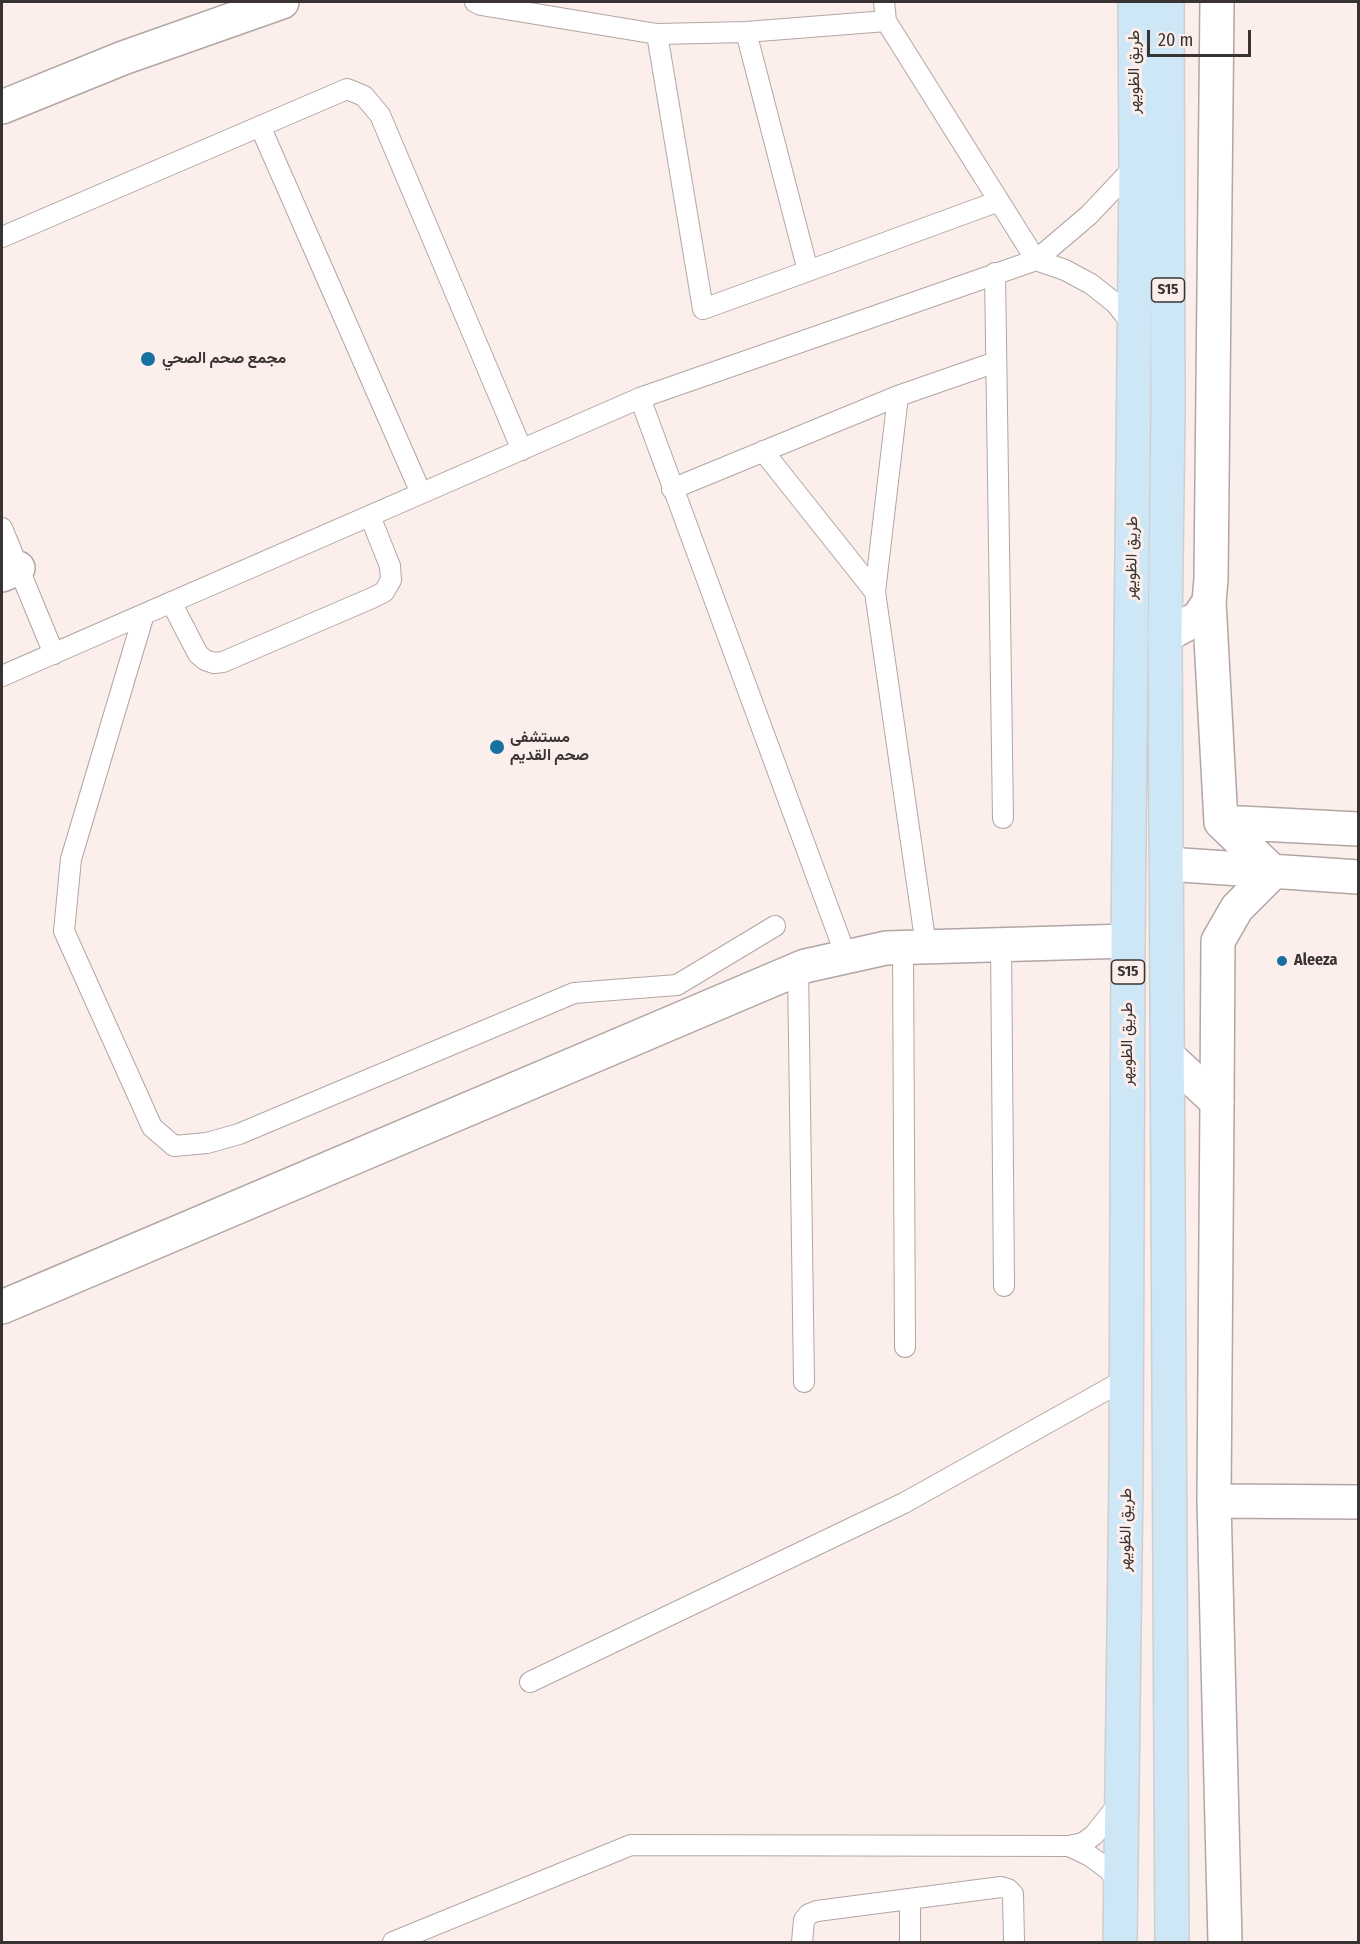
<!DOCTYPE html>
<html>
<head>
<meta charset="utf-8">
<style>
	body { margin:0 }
	#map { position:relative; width:1360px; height:1944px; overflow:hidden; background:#fbeeeb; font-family:"Fira Sans Condensed",sans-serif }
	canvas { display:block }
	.frame { position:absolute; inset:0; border:3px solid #393433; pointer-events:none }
	.scale { position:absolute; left:1147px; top:30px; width:104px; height:27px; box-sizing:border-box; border:3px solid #393433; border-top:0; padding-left:8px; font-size:18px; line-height:21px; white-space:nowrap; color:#393433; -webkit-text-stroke:4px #fbeeeb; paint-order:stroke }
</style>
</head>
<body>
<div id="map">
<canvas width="1360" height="1944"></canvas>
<div class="frame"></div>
<div class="scale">20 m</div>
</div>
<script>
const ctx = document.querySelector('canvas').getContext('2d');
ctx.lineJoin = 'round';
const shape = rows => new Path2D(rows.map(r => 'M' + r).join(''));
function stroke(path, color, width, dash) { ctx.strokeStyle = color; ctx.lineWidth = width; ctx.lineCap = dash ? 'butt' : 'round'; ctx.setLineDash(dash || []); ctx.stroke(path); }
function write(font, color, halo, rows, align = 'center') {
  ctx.font = font + ' "Fira Sans Condensed",Vazirmatn,sans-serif'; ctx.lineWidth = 6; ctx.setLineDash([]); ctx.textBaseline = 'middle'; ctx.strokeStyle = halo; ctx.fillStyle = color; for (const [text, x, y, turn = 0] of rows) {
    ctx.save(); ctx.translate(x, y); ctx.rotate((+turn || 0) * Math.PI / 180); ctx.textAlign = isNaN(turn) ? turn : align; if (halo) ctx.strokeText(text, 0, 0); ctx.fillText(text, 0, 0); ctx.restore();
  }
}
const service = shape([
	[475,2,481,5,657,34,746,32,886,21,1036,260,1065,270,1091,284,1115,303,1134,326],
	[884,2,886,21],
	[657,34,703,309,808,271,746,32],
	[260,126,421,493],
	[2,237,347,89,364,96,380,115,522,450],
	[808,271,999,201],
	[995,273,1003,818],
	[898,396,875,592,926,946],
	[640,398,846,956],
	[763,451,875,592],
	[672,489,898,396,996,362],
	[2,528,54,654],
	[171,602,198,654,205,660,214,663,223,662,372,598,384,592,391,580,390,566,370,516],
	[144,614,71,859,64,931,152,1127,174,1146,207,1143,239,1134,574,993,677,985,775,926],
	[2,676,640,398,1036,260,1089,215,1136,165],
	[1001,944,1004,1286],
	[903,947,905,1347],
	[798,969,804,1382],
	[530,1682,904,1503,1126,1379],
	[1069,1846,1090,1856,1109,1870,1120,1884],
	[910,1899,910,1942],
	[393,1942,631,1845,1069,1846,1083,1843,1094,1835,1120,1802],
	[802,1942,804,1920,809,1914,817,1911,1001,1887,1008,1889,1013,1894,1014,1942]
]);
const minor = shape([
	[2,107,123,58,282,2],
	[2,575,18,568],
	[1209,602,1221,822,1273,872,1237,908,1218,941,1217,1102],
	[1221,822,1358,829],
	[1167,864,1358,877],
	[2,1307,805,966,886,948,1128,941]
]);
const tertiary = shape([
	[1165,636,1198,618,1209,602,1211,579,1217,2],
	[1168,1056,1217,1102,1214,1501,1225,1942],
	[1214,1501,1358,1502]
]);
const primary = shape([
	[1167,2,1168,413,1165,636,1172,1942],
	[1120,1942,1126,1475,1128,941,1136,165,1135,2]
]);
stroke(service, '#b2a6a4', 22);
stroke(minor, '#b2a6a4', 36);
stroke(tertiary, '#b2a6a4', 36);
stroke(primary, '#cfcece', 36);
stroke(service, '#fff', 20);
stroke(minor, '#fff', 33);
stroke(tertiary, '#fff', 33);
stroke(primary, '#cee7f7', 33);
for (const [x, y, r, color] of [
	[148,359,8,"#1671a0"],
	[497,747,8,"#1671a0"],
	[1282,961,6,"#1671a0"]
]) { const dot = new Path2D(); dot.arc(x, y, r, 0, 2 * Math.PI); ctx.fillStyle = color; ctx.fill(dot); stroke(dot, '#fbeeeb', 2); }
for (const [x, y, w] of [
	[1168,290,33],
	[1128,972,33]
]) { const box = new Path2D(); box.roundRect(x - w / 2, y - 12, w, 24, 4.5); ctx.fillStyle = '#fbeeeb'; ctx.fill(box); stroke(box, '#393433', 1.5); }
write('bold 15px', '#393433', null, [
	["S15",1168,290],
	["S15",1128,972]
]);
write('16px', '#393433', '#fbeeeb', [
	["طريق الظويهر",1135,72,-90],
	["طريق الظويهر",1132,558,-89],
	["طريق الظويهر",1128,1044,-90],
	["طريق الظويهر",1126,1530,-89]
]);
write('bold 16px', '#393433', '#fbeeeb', [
	["مجمع صحم الصحي",162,359],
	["مستشفى",510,738],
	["صحم القديم",510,756],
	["Aleeza",1294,961]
], 'left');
</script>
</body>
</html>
